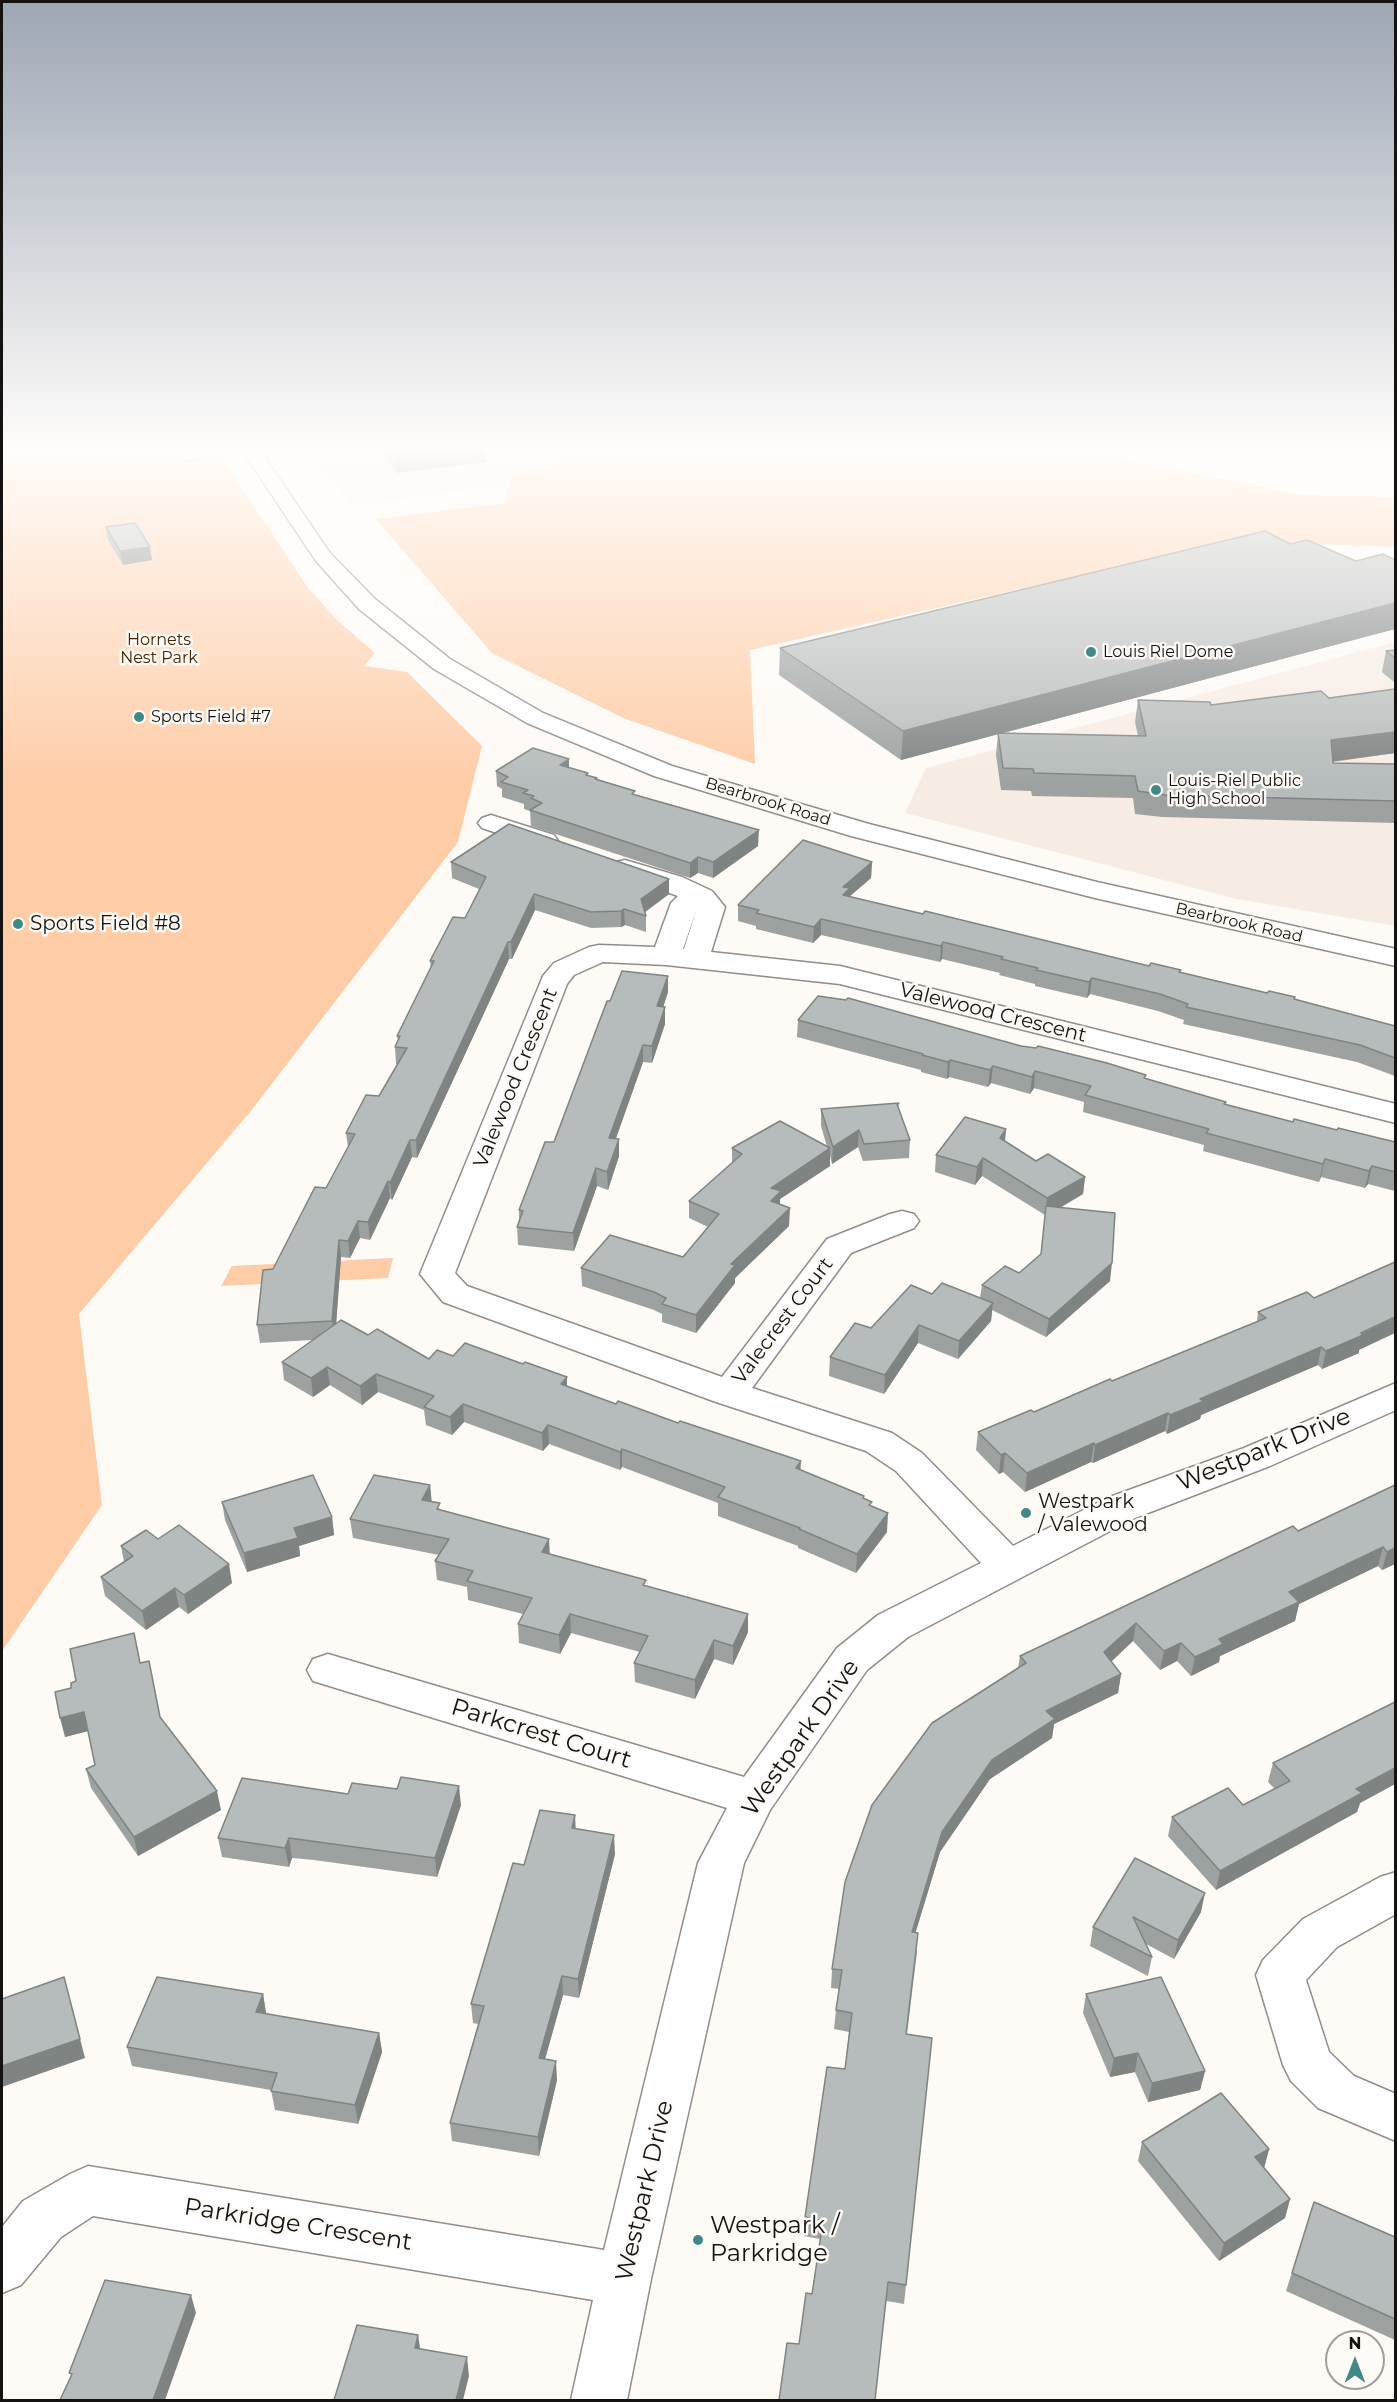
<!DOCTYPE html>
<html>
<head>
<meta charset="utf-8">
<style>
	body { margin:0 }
	#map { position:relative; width:1397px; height:2402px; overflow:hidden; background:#fefaf6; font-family:Montserrat,sans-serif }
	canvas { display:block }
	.frame { position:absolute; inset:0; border:3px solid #141312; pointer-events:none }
	.north { position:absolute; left:1325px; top:2330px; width:60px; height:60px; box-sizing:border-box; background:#fefaf6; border:2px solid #a09e9b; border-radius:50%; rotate:0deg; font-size:16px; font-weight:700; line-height:24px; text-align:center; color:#141312 }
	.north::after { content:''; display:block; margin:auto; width:21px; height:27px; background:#418986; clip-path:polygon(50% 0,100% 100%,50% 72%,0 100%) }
</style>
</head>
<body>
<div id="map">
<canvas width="1397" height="2402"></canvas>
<div class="frame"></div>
<div class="north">N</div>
</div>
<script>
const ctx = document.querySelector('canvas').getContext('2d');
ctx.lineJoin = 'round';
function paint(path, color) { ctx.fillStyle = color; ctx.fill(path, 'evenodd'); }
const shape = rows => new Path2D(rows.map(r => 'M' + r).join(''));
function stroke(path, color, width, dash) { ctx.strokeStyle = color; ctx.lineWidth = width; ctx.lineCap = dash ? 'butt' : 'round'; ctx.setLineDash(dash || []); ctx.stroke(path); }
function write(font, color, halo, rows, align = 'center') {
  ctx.font = font + ' Montserrat,sans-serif'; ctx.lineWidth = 5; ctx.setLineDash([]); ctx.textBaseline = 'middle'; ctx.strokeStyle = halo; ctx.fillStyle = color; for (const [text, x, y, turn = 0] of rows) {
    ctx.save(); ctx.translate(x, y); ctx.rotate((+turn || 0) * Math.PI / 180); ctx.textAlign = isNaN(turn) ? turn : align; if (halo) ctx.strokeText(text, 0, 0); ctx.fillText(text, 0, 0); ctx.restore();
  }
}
paint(shape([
	[306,449,552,449,558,458,531,481,352,506],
	[1395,642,1395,926,1237,899,905,813,926,768]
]), '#f7ece4');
paint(shape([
	[2,449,216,449,308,588,337,620,375,653,364,666,407,672,482,746,458,842,250,1112,79,1314,102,1505,2,1651],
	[564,449,1075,449,1301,495,1395,497,1396,547,1233,541,750,650,755,764,623,718,492,653,376,519,505,503,511,475,563,462],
	[393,1258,388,1278,221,1286,232,1266]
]), '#fecca7');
const minor = shape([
	[179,449,197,449,199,456,197,460,183,460,179,449],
	[241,449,259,449,330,553,375,599,450,659,543,713,672,766,869,824,1097,882,1396,949,1396,966,1095,898,851,836,654,776,527,723,434,669,359,609,316,561,241,449],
	[491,815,554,835,558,841,554,847,545,849,482,828,478,823,482,818,491,815],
	[625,860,682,877,712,891,725,907,711,952,840,966,1396,1104,1396,1123,840,984,666,965,603,962,574,975,567,984,455,1273,467,1286,722,1377,827,1239,890,1214,902,1211,914,1214,919,1221,914,1228,851,1253,752,1388,892,1433,922,1453,1013,1546,1107,1498,1244,1448,1396,1383,1396,1410,1270,1466,1135,1518,908,1637,867,1670,770,1810,744,1863,651,2279,627,2400,571,2400,593,2300,93,2216,61,2237,21,2285,2,2293,2,2227,23,2201,70,2174,88,2166,604,2250,698,1863,727,1808,313,1681,307,1670,313,1659,328,1654,744,1777,837,1648,878,1615,981,1563,896,1471,866,1451,716,1402,443,1302,420,1274,543,976,554,963,589,947,599,945,655,947,671,903,678,896,616,874,612,868,616,862,625,860],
	[697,908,684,949,683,949,697,908],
	[1396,1872,1396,1914,1337,1947,1306,1980,1329,2052,1354,2076,1396,2094,1396,2141,1318,2108,1291,2081,1283,2065,1256,1975,1263,1960,1303,1919,1380,1877,1396,1872]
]);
stroke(minor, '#918d8a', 3);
paint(minor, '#fff');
paint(shape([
	[380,449,486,449,487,462,397,473],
	[106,527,152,560,123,565,108,540],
	[1290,544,1356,561,1395,560,1395,629,1003,733,1138,736,1135,722,1138,700,1211,705,1329,698,1395,689,1395,753,1333,762,1333,763,1395,764,1395,823,1162,817,1135,814,1133,798,1032,796,1031,791,1001,790,996,755,998,734,901,760,779,675,780,648],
	[1395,650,1395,683,1382,672,1386,651],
	[569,759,569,768,588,773,588,775,597,780,758,846,713,878,698,873,690,878,531,826,530,811,524,809,524,804,502,797,502,789,497,786,496,771],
	[451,862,669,879,669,894,645,912,646,916,646,932,625,925,621,927,591,928,535,910,512,959,509,959,417,1158,412,1157,392,1200,390,1198,370,1240,360,1238,350,1258,341,1257,336,1324,429,1359,453,1356,523,1364,567,1377,567,1387,801,1470,864,1499,871,1506,887,1532,856,1573,798,1548,798,1546,718,1516,718,1503,622,1467,620,1470,549,1444,543,1451,464,1422,452,1435,426,1425,424,1410,378,1392,362,1405,330,1385,313,1397,284,1380,282,1362,312,1340,260,1343,257,1325,273,1269,326,1188,348,1147,346,1133,379,1096,398,1064,396,1064,395,1047,398,1041,397,1036,431,968,430,961,465,918,479,889,452,878],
	[872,862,871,878,849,897,1149,966,1180,972,1267,993,1295,997,1295,1000,1395,1026,1395,1076,1357,1062,1183,1024,1184,1020,1158,1011,1090,994,1087,998,1035,986,1035,984,999,975,1000,973,942,959,940,962,821,935,813,943,756,929,756,926,738,921,738,905],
	[668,976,668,992,663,1007,665,1007,665,1024,652,1063,643,1062,616,1138,619,1156,608,1190,597,1186,574,1251,518,1245,517,1227,519,1221,519,1210,554,1142,610,1001],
	[798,1020,1021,1046,1145,1078,1226,1105,1293,1122,1395,1142,1395,1191,1368,1184,1365,1188,1321,1177,1319,1182,1203,1151,1204,1145,1083,1112,1084,1102,1034,1088,1030,1094,991,1083,988,1087,949,1077,947,1079,921,1072,921,1070,797,1037],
	[899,1103,898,1109,910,1140,909,1158,863,1161,858,1147,832,1164,830,1156,830,1166,780,1199,780,1204,789,1226,735,1278,735,1283,696,1333,662,1322,662,1314,654,1310,582,1286,581,1268,683,1257,708,1227,689,1218,689,1201,732,1163,732,1148,827,1147,821,1126,821,1109],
	[1006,1129,1005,1141,1036,1161,1085,1177,1083,1194,1060,1208,1110,1281,1046,1337,992,1310,991,1321,958,1359,918,1343,884,1394,829,1376,830,1357,871,1328,932,1294,980,1298,982,1285,1019,1273,1041,1255,1045,1215,982,1176,975,1185,935,1172,936,1155],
	[1258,1312,1359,1350,1359,1353,1322,1369,1318,1365,1201,1415,1200,1419,1167,1434,1165,1431,1093,1463,1091,1462,1025,1492,1003,1472,999,1474,976,1450,978,1432,1034,1412,1112,1381,1257,1322],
	[430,1485,431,1502,441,1510,550,1554,646,1586,748,1614,748,1632,733,1665,714,1659,695,1699,635,1682,634,1663,640,1652,571,1633,560,1654,519,1643,518,1624,523,1614,468,1600,467,1587,437,1580,435,1561,439,1555,353,1538,350,1519],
	[1395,1485,1395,1564,1382,1570,1378,1566,1299,1604,1295,1621,1220,1656,1219,1662,1191,1676,1177,1661,1160,1670,1133,1641,1111,1662,1121,1674,1118,1693,1054,1724,1052,1738,990,1779,940,1852,915,1933,917,1952,907,2034,932,2038,904,2304,887,2301,799,2344,812,2294,820,2239,804,2236,805,2217,845,2069,849,2032,834,2029,836,2010,839,1989,831,1988,832,1969,1018,1668,1020,1656,1298,1531],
	[222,1502,332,1517,334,1535,299,1546,300,1556,247,1572,225,1520],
	[158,1539,232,1583,188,1614,179,1607,146,1630,105,1596,101,1577,124,1562,121,1546],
	[140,1663,160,1717,221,1810,138,1856,91,1788,86,1769,95,1765,88,1731,65,1737],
	[1395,1702,1395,1784,1360,1803,1357,1812,1216,1890,1168,1836,1172,1817,1243,1805,1275,1789,1268,1782,1273,1763],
	[348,1794,461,1805,437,1877,314,1860,292,1858,289,1867,222,1857,218,1838],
	[576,1829,615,1854,579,1998,563,1995,545,2059,557,2080,539,2156,452,2141,450,2123,478,2024,473,2023,471,2004,524,1865],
	[1135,1858,1201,1912,1174,1959,1146,1944,1152,1957,1148,1976,1090,1946,1093,1927],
	[263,1994,266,2014,379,2033,382,2052,358,2124,275,2110,271,2090,132,2066,127,2047],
	[1086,1994,1205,2071,1200,2090,1148,2102,1135,2072,1110,2077,1083,2013],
	[1142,2142,1269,2149,1264,2168,1290,2199,1285,2218,1219,2261,1138,2161],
	[1314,2202,1395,2237,1395,2340,1286,2291]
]), '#9da2a1');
paint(shape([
	[440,449,486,449,487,462,397,473,396,455],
	[150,547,152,560,123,565,120,551],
	[1395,603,1395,629,901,760,903,731],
	[1395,732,1395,753,1327,762,1331,740],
	[569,759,569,774,560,765],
	[759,830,758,846,713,878,713,862],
	[698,857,698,873,690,878,690,863],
	[872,862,871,878,850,896,843,911,843,887],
	[669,879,669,894,641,915,641,899],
	[534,894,535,910,512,959,511,942],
	[624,909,625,925,621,927,621,911],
	[821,919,821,935,813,943,814,927],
	[508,942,509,959,417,1158,416,1140],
	[943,942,942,959,940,962,941,946],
	[668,976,668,992,658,1023,657,1006],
	[1092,978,1090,994,1087,998,1089,982],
	[665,1007,665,1024,652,1063,652,1046],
	[643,1045,643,1062,610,1155,609,1138],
	[950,1060,949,1077,947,1079,948,1062],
	[993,1066,991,1083,988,1087,990,1070],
	[1035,1071,1034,1088,1030,1094,1032,1077],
	[1006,1129,1004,1147,1000,1138],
	[859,1130,858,1147,832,1164,833,1147],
	[619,1139,619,1156,608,1190,607,1172],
	[410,1140,412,1157,392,1200,390,1183],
	[830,1148,830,1166,780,1199,780,1209,770,1218,771,1188],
	[983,1158,982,1176,975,1185,977,1167],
	[1325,1159,1321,1177,1319,1182,1323,1164],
	[1372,1166,1368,1184,1365,1188,1369,1171],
	[596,1168,597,1186,574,1251,573,1233],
	[1085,1177,1083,1194,1045,1216,1047,1198],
	[388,1181,390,1198,370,1240,368,1222],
	[790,1208,789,1226,735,1278,735,1283,696,1333,696,1315,731,1264],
	[358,1221,360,1238,350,1258,348,1241],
	[339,1240,341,1257,335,1339,332,1321],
	[1112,1263,1110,1281,1046,1337,1049,1319],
	[993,1303,991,1321,958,1359,959,1341],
	[1395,1317,1395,1333,1359,1350,1359,1353,1322,1369,1326,1351],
	[919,1325,918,1343,884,1394,885,1375],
	[1321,1347,1318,1365,1201,1415,1200,1419,1167,1434,1170,1415,1200,1399],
	[327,1367,330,1385,313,1397,311,1378],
	[376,1374,378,1392,362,1405,360,1386],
	[567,1377,567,1396,561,1384],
	[463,1404,464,1422,452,1435,450,1417],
	[1168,1413,1165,1431,1093,1463,1095,1445],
	[548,1425,549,1444,543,1451,542,1433],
	[1094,1443,1091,1462,1025,1492,1027,1473],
	[622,1449,622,1467,620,1470,620,1452],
	[1005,1453,1003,1472,999,1474,1001,1455],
	[801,1461,800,1479,796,1468],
	[430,1485,432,1504,422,1500],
	[888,1513,887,1532,856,1573,857,1554],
	[332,1517,334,1535,299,1546,300,1556,247,1572,244,1553,294,1528],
	[549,1539,550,1558,542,1552],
	[1383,1547,1378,1566,1299,1604,1295,1621,1220,1656,1219,1662,1191,1676,1195,1657,1219,1639,1289,1592],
	[1395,1548,1395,1564,1382,1570,1387,1552],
	[229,1564,232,1583,188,1614,184,1595],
	[175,1588,179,1607,146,1630,142,1611],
	[570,1614,571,1633,560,1654,559,1635],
	[748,1614,748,1632,733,1665,733,1646],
	[1136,1623,1133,1641,1101,1671,1104,1652],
	[714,1640,714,1659,695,1699,695,1680],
	[1181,1643,1177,1661,1160,1670,1164,1651],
	[1121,1674,1118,1693,1054,1724,1052,1738,990,1779,940,1852,910,1951,912,1932,942,1832,992,1760,1046,1711],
	[84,1712,88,1731,65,1737,60,1718],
	[1395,1768,1395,1784,1360,1803,1357,1812,1216,1890,1220,1871,1356,1789],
	[459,1786,461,1805,437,1877,435,1858],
	[217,1791,221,1810,138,1856,134,1837],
	[575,1815,576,1834,572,1828],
	[614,1835,615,1854,579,1998,578,1979],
	[289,1838,292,1858,289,1867,285,1848],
	[1205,1893,1201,1912,1174,1959,1178,1940],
	[562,1976,563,1995,540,2077,539,2058],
	[64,1977,85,2058,2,2087,2,2066],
	[263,1994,266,2013,260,2031,256,2012],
	[379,2033,382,2052,358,2124,355,2105],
	[1138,2053,1135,2072,1110,2077,1114,2058],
	[556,2061,557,2080,539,2156,538,2137],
	[1205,2071,1200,2090,1148,2102,1152,2083],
	[1269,2149,1264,2168,1255,2157],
	[1290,2199,1285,2218,1219,2261,1224,2243],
	[191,2295,196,2313,165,2400,153,2400],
	[418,2335,421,2354,415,2348],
	[467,2357,469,2376,463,2400,456,2400]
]), '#7f8483');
const building = shape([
	[392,449,440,449,396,455,392,449],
	[135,523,150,547,120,551,106,527,135,523],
	[1265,531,1290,544,1307,540,1356,561,1383,554,1395,560,1395,603,903,731,780,648,1265,531],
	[1395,650,1395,658,1386,651,1395,650],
	[1395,689,1395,732,1331,740,1333,763,1395,764,1395,801,1165,795,1138,791,1135,776,1034,773,1033,769,1003,768,998,733,1146,736,1138,700,1210,702,1211,705,1321,691,1329,698,1395,689],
	[533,748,569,759,560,765,588,773,586,775,597,778,595,779,635,791,632,794,759,830,713,862,698,857,690,863,530,810,542,803,531,798,534,796,523,793,528,790,501,782,508,777,496,771,533,748],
	[509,824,669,879,641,899,646,916,624,909,621,911,591,912,534,894,511,942,508,942,416,1140,410,1140,390,1183,388,1181,368,1222,358,1221,348,1241,339,1240,332,1321,257,1325,263,1270,273,1269,315,1187,326,1188,355,1134,346,1133,366,1095,379,1096,407,1048,395,1047,400,1036,397,1036,434,961,430,961,453,917,465,918,486,877,451,862,509,824],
	[803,840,872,862,843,887,850,888,843,895,923,914,925,911,1149,966,1151,963,1181,970,1179,972,1267,993,1269,991,1295,997,1294,999,1395,1026,1395,1058,1360,1045,1186,1007,1188,1004,1160,994,1092,978,1089,982,1036,970,1038,968,1001,959,1003,957,943,942,941,946,821,919,814,927,756,913,759,910,738,905,803,840],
	[622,971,668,976,657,1006,665,1007,652,1046,643,1045,609,1138,619,1139,607,1172,596,1168,573,1233,517,1227,523,1211,519,1210,545,1142,554,1142,607,1001,610,1001,622,971],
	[818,996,846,1000,848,998,1021,1046,1036,1048,1038,1046,1107,1063,1146,1075,1144,1078,1226,1102,1224,1104,1293,1122,1294,1119,1337,1130,1338,1128,1395,1142,1395,1172,1372,1166,1369,1171,1325,1159,1323,1164,1206,1133,1209,1129,1085,1095,1091,1086,1035,1071,1032,1077,993,1066,990,1070,950,1060,948,1062,922,1055,923,1054,798,1020,818,996],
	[899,1103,897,1104,910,1140,864,1144,859,1130,833,1147,821,1109,899,1103],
	[965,1117,1006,1129,1000,1138,1036,1161,1048,1154,1085,1177,1047,1198,983,1158,977,1167,936,1155,965,1117],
	[780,1121,830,1148,771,1188,781,1191,771,1201,790,1208,731,1264,735,1265,696,1315,662,1304,666,1298,654,1292,581,1268,610,1235,683,1257,719,1214,689,1201,742,1154,732,1148,780,1121],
	[1046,1206,1115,1213,1112,1263,1049,1319,982,1285,1005,1266,1019,1273,1041,1254,1046,1206],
	[1395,1262,1395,1317,1361,1333,1363,1335,1326,1351,1321,1347,1200,1399,1204,1401,1170,1415,1168,1413,1095,1445,1094,1443,1027,1473,1005,1453,1001,1455,978,1432,1031,1410,1034,1412,1110,1379,1112,1381,1266,1318,1258,1312,1307,1292,1314,1298,1395,1262],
	[942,1283,993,1303,959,1341,919,1325,885,1375,830,1357,855,1323,871,1328,911,1285,932,1294,942,1283],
	[341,1320,368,1335,377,1329,429,1359,437,1350,453,1356,465,1343,523,1364,525,1362,567,1377,561,1384,616,1404,618,1401,678,1423,680,1421,801,1461,796,1468,864,1496,863,1498,872,1502,869,1505,888,1513,857,1554,799,1529,800,1528,718,1497,725,1487,622,1449,620,1452,548,1425,542,1433,463,1404,450,1417,424,1407,434,1396,376,1374,360,1386,327,1367,311,1378,282,1362,341,1320],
	[313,1475,332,1517,294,1528,298,1538,244,1553,222,1502,313,1475],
	[374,1475,430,1485,422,1500,440,1503,437,1509,549,1539,542,1552,646,1580,643,1585,748,1614,733,1646,714,1640,695,1680,634,1663,648,1636,570,1614,559,1635,518,1624,532,1598,467,1581,473,1571,435,1561,449,1539,350,1519,374,1475],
	[1395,1485,1395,1548,1387,1552,1383,1547,1289,1592,1299,1602,1219,1639,1223,1644,1195,1657,1181,1643,1164,1651,1136,1623,1104,1652,1121,1674,1046,1711,1055,1719,992,1760,942,1832,912,1932,918,1933,906,2034,932,2038,906,2285,888,2282,875,2400,779,2400,787,2343,799,2344,806,2293,812,2294,823,2221,805,2217,827,2067,845,2069,852,2013,836,2010,842,1970,832,1969,845,1882,872,1805,932,1723,1026,1663,1020,1656,1293,1526,1298,1531,1395,1485],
	[179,1525,229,1564,184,1595,175,1588,142,1611,101,1577,133,1556,121,1546,146,1530,158,1539,179,1525],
	[134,1633,140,1663,149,1661,160,1717,217,1791,134,1837,86,1769,95,1765,84,1712,60,1718,55,1692,71,1688,71,1683,76,1681,70,1649,134,1633],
	[1395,1702,1395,1768,1356,1789,1362,1793,1220,1871,1172,1817,1228,1788,1243,1805,1290,1781,1273,1763,1395,1702],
	[401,1777,459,1786,435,1858,311,1841,289,1838,285,1848,218,1838,242,1778,348,1794,352,1783,397,1789,401,1777],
	[540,1810,575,1815,572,1828,614,1835,578,1979,562,1976,539,2058,556,2061,538,2137,450,2123,484,2006,471,2004,513,1863,524,1865,540,1810],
	[1135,1858,1205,1893,1178,1940,1133,1917,1152,1957,1093,1927,1135,1858],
	[64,1977,80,2039,2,2066,2,1999,64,1977],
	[157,1977,263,1994,256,2012,379,2033,355,2105,271,2091,277,2073,127,2047,157,1977],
	[1161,1977,1205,2071,1152,2083,1138,2053,1114,2058,1086,1994,1161,1977],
	[1221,2093,1269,2149,1255,2157,1290,2199,1224,2243,1142,2142,1221,2093],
	[1314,2202,1395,2237,1395,2319,1292,2273,1314,2202],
	[105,2280,191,2295,153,2400,60,2400,72,2374,69,2373,105,2280],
	[357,2325,418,2335,415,2348,467,2357,456,2400,334,2400,357,2325]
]);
paint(building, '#b6bcbb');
stroke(building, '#7f8483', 1.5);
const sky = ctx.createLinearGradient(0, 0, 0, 785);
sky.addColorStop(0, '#9da6b4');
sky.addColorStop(0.57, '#fffdfb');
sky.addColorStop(1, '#fffdfb00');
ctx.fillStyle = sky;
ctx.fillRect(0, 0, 1397, 785);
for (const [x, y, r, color] of [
	[1091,652,6,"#418986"],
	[139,717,6,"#418986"],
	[1156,790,6,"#418986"],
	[18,924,6,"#418986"],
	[1026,1513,6,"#418986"],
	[698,2240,6,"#418986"]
]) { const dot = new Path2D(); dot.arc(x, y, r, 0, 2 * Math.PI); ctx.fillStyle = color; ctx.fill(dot); stroke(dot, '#fefaf6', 2); }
write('16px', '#492300', '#fefaf6', [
	["Hornets",159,640],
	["Nest Park",159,658]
]);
write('16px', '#141312', '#fefaf6', [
	["Louis Riel Dome",1103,652],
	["Sports Field #7",151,717],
	["Louis-Riel Public",1168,781],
	["High School",1168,799]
], 'left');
write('16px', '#141312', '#fefaf6', [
	["Bearbrook Road",768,802,17],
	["Bearbrook Road",1239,923,13]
]);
write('20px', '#141312', '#fefaf6', [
	["Sports Field #8",30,924],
	["Westpark",1038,1502],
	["/ Valewood",1038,1525]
], 'left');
write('20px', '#141312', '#fefaf6', [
	["Valewood Crescent",993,1013,14],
	["Valewood Crescent",516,1078,-68],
	["Valecrest Court",783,1321,-53]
]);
write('24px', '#141312', '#fefaf6', [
	["Westpark Drive",1264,1450,-22],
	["Parkcrest Court",541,1734,17],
	["Westpark Drive",801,1738,-55],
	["Westpark Drive",645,2191,-77],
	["Parkridge Crescent",298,2225,9]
]);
write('24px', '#141312', '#fefaf6', [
	["Westpark /",710,2226],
	["Parkridge",710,2254]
], 'left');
</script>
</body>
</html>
